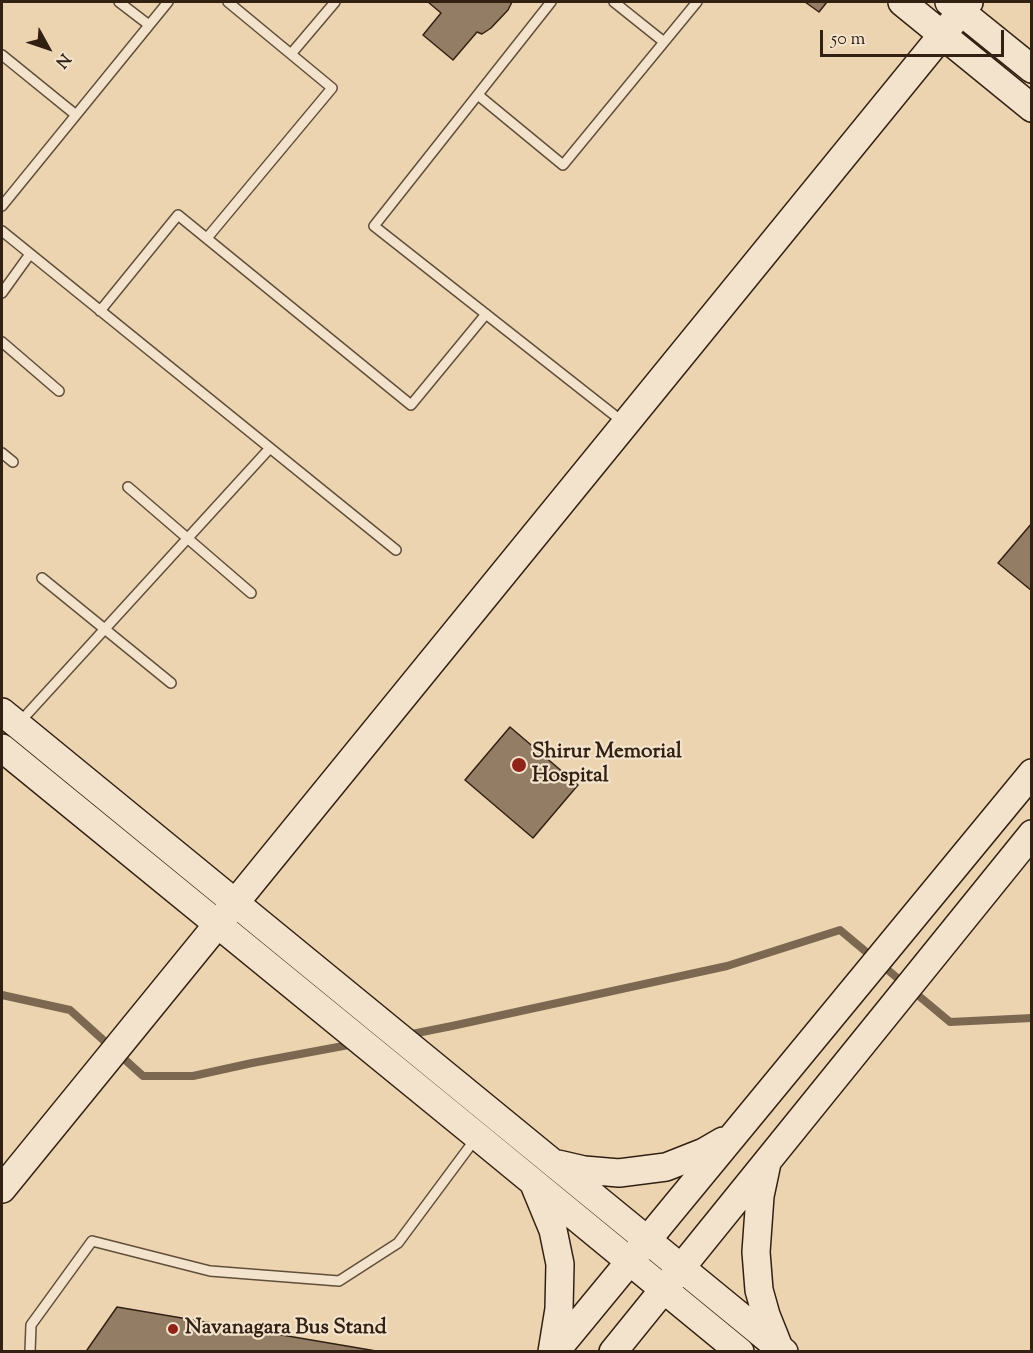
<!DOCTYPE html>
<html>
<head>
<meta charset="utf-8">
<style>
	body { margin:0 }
	#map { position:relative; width:1033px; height:1353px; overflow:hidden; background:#edd4b1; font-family:"Sorts Mill Goudy",serif }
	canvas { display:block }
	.frame { position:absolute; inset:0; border:3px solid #322113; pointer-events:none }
	.north { position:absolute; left:18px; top:18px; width:60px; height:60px; -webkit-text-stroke:4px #f3e3cc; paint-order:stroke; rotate:130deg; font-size:16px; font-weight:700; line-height:24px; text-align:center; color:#322113 }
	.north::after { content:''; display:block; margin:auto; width:21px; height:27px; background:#322113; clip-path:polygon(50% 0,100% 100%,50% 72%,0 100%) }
	.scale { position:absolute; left:820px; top:30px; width:184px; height:27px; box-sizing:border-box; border:3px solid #322113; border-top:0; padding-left:8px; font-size:18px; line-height:21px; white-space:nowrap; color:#322113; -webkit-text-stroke:4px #f3e3cc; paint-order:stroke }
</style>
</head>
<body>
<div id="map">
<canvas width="1033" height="1353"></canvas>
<div class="frame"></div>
<div class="north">N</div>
<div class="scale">50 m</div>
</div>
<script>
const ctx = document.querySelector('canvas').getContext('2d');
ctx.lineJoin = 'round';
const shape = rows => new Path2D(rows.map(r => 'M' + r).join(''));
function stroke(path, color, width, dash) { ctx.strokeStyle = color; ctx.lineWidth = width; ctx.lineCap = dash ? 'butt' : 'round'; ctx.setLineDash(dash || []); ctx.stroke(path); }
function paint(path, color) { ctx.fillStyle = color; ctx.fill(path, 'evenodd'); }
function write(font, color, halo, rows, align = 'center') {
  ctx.font = font + ' "Sorts Mill Goudy",serif'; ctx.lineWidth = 4.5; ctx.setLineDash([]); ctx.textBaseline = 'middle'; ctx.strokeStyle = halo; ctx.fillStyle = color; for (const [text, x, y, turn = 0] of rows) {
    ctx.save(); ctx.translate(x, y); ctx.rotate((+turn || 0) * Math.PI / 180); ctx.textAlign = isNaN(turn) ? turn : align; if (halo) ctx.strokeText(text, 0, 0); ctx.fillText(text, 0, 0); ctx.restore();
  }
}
stroke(shape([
	[2,995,70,1010,143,1076,193,1076,252,1063,354,1044],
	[407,1035,452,1026,727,966,840,930,950,1022,1032,1018]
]), '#7c6851', 8);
const building = shape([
	[428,2,512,2,508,10,491,28,482,34,477,32,453,60,423,35,441,13,428,2],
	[805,2,827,2,819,12,805,2],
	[1032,523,1032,591,998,563,1032,523],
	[510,727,578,785,533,838,465,780,510,727],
	[117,1307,382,1352,88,1352,87,1350,117,1307]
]);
paint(building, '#937e65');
stroke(building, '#322113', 1.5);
const lane = shape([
	[119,2,149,25],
	[551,2,374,226,623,422],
	[614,2,664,42],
	[291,54,335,2],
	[2,55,76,115],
	[478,95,563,165,697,2],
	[2,206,168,2],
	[2,231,396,550],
	[207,238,332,88,228,2],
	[2,293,30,254],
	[100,311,178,215,411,405,486,314],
	[2,342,59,391],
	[2,453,13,462],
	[128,487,251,593],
	[42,578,171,683],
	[19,723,270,448],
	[30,1352,31,1325,92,1241,210,1271,339,1281,398,1243,476,1138]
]);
const secondary = shape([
	[902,2,1032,108],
	[949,2,1032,69],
	[2,712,784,1352],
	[2,748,477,1136,740,1352],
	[767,1163,760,1196,756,1252,759,1290,766,1315,778,1345],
	[558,1164,584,1170,619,1173,666,1167,704,1152,723,1141],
	[534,1184,553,1230,560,1264,559,1309,552,1352],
	[2,1189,969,2],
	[555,1352,1032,773],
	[613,1352,1032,834]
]);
stroke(lane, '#614e3a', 12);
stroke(secondary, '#322113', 30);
stroke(lane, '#f3e3cc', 9);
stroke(secondary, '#f3e3cc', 27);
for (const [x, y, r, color] of [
	[519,765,8,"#8f2418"],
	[173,1329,6,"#8f2418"]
]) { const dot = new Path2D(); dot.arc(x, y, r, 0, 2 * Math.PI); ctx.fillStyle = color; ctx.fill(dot); stroke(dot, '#f3e3cc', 2); }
write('bold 21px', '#322113', '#f3e3cc', [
	["Shirur Memorial",532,753],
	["Hospital",532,777],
	["Navanagara Bus Stand",185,1329]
], 'left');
</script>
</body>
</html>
